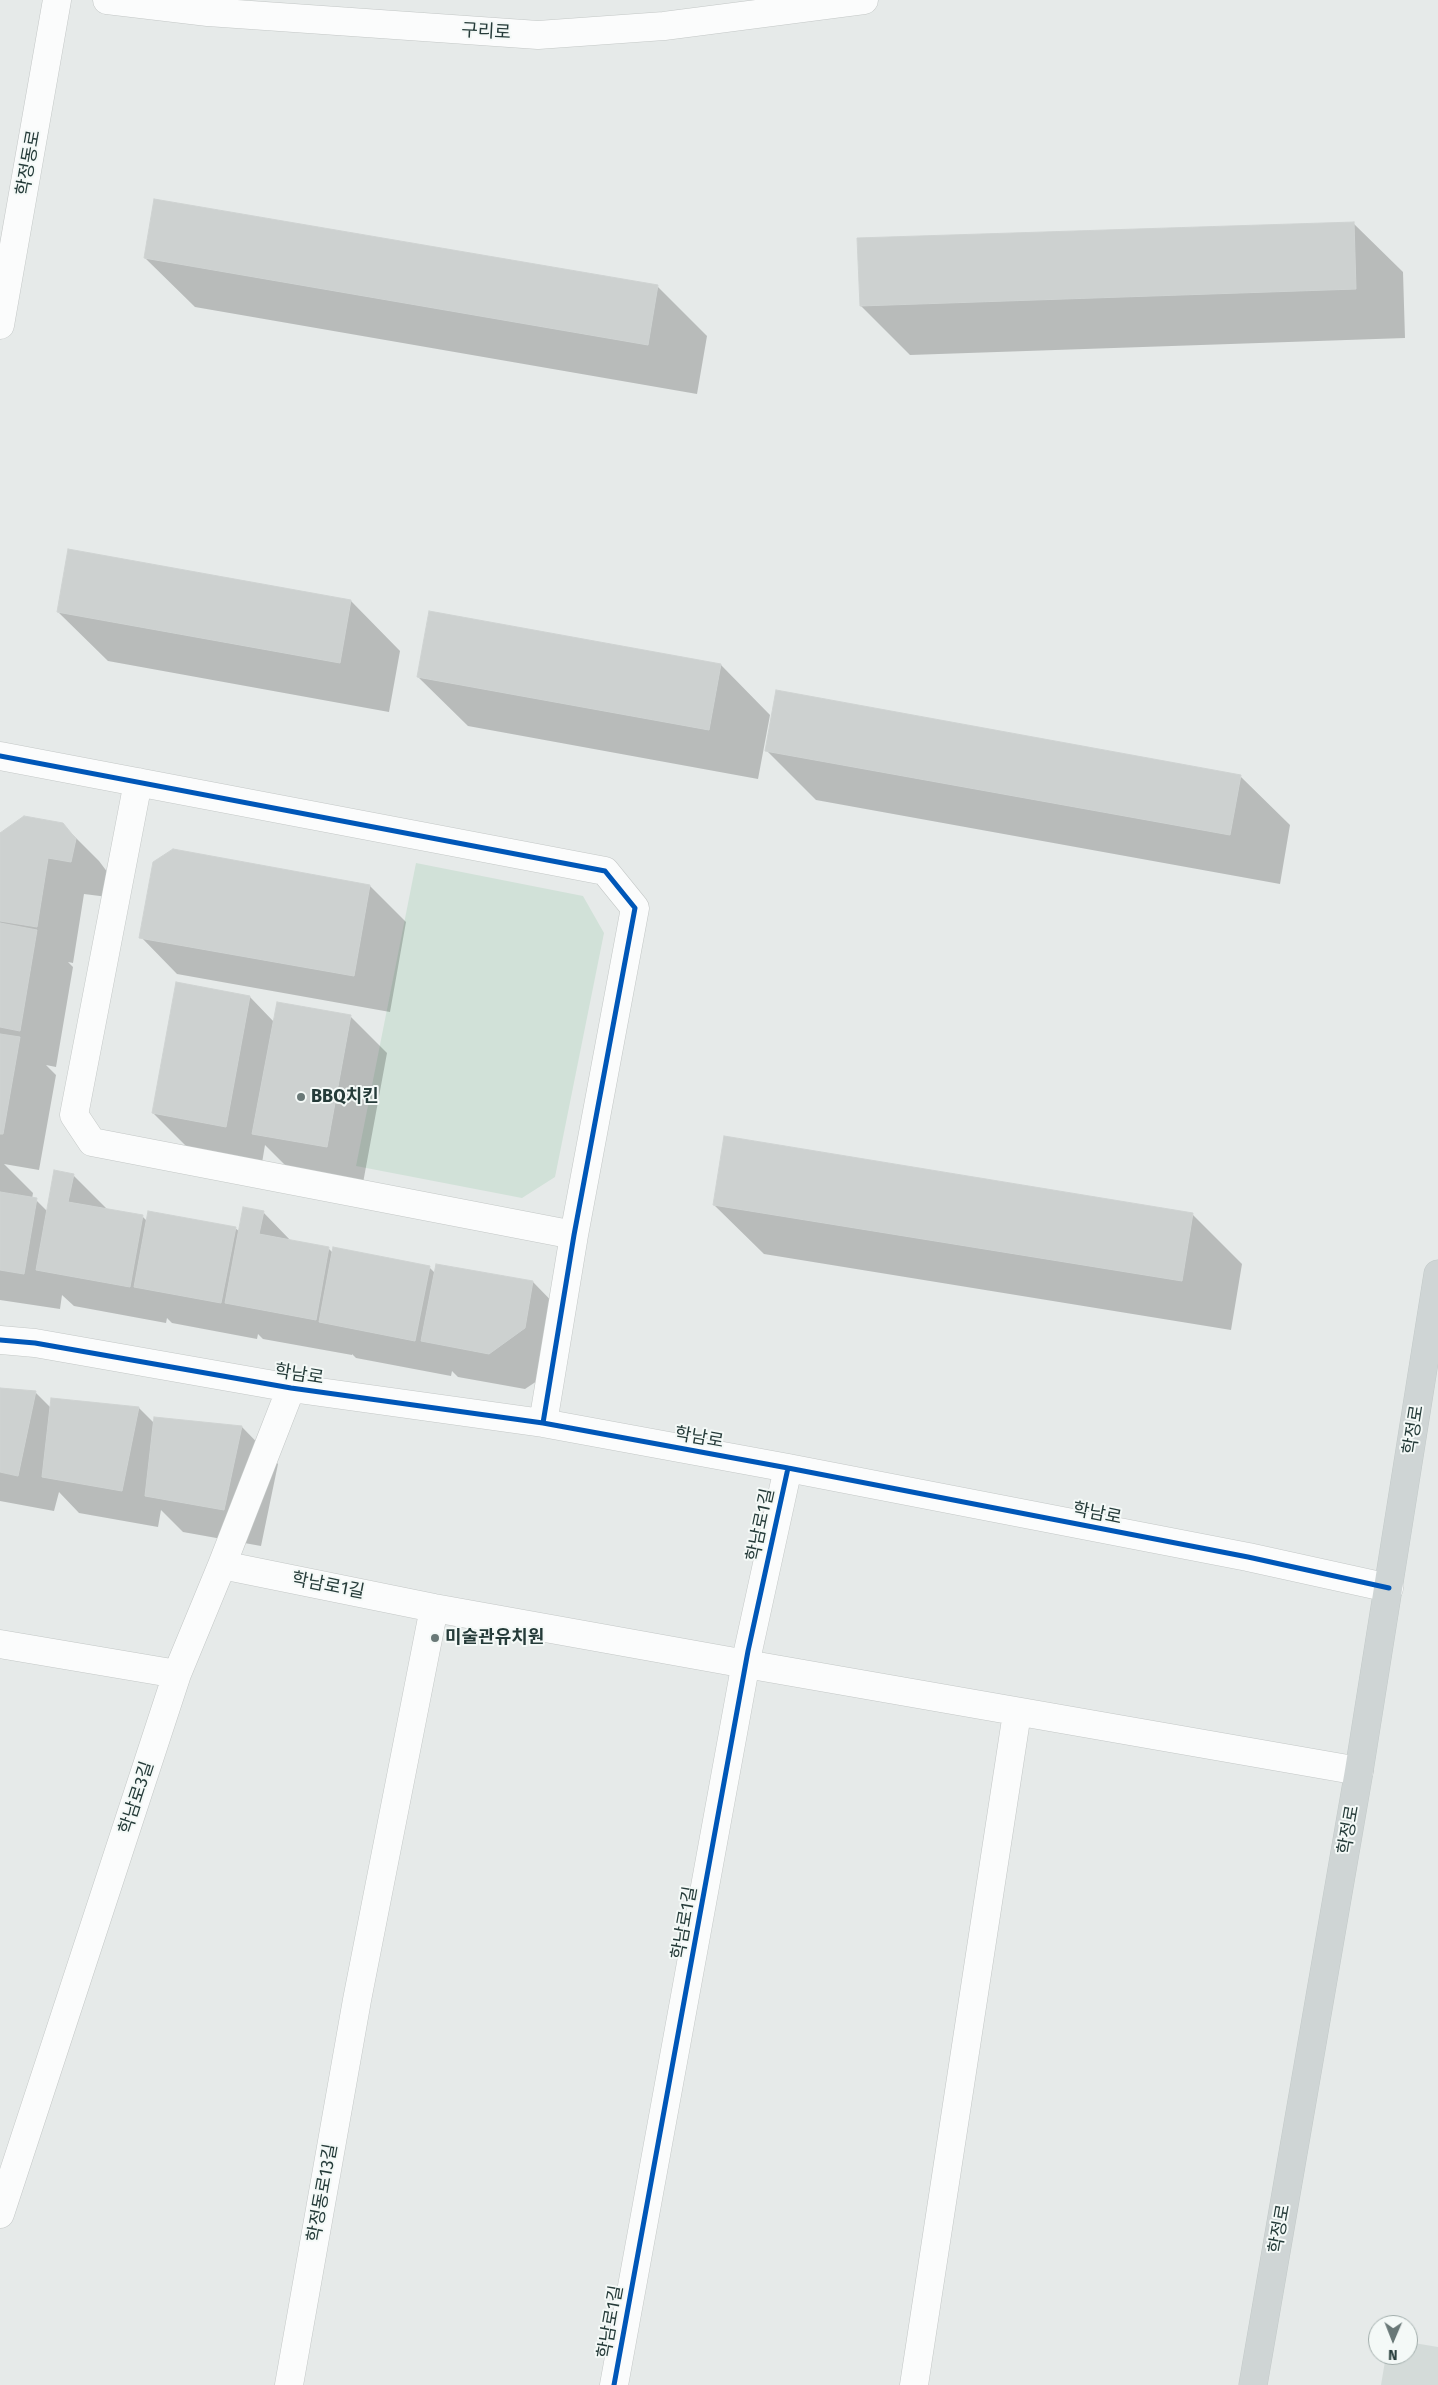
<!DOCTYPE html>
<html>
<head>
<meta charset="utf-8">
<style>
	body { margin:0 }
	#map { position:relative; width:1438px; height:2385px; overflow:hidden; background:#e6eae9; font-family:"Fira Sans",sans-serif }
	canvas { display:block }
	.north { position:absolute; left:1368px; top:2315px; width:50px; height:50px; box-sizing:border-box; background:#f4f9f7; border:1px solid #a1adab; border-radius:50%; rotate:181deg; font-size:14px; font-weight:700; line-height:20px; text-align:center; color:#253b39 }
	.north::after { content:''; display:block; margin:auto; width:18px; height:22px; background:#697877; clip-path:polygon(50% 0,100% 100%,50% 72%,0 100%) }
</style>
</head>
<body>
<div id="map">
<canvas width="1438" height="2385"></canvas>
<div class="north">N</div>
</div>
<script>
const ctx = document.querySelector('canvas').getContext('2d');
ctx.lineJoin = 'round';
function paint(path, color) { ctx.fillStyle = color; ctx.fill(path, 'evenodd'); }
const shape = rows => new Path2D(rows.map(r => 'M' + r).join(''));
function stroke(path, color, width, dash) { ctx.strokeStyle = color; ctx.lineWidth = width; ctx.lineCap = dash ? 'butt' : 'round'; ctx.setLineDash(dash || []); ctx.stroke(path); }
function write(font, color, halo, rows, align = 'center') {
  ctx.font = font + ' "Fira Sans","Noto Sans KR",sans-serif'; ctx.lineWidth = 4; ctx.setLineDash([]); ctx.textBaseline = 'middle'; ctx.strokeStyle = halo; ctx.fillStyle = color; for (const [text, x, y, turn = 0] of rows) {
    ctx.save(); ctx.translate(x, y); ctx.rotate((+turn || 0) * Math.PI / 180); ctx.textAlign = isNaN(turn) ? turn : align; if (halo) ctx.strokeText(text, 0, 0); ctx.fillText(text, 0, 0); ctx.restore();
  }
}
paint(shape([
	[1408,2342,1438,2347,1438,2385,1381,2385,1386,2355,1408,2355]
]), '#d4dbd9');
paint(shape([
	[416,863,583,896,604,933,555,1177,522,1198,356,1166]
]), '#d1e1d8');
paint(shape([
	[1353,223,1403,272,1405,338,910,355,861,306],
	[145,258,658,287,707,336,697,394,195,307],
	[351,601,400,651,389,712,108,661,58,612],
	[721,665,770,715,758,779,468,726,418,677],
	[766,750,1240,776,1290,825,1280,884,816,800],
	[62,824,99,861,111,877,108,897,84,894,73,963,68,962,73,967,56,1067,46,1065,56,1075,39,1170,4,1164,33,1193,32,1199,36,1200,48,1212,73,1175,109,1211,142,1216,148,1222,235,1228,240,1232,263,1212,292,1242,329,1249,333,1253,429,1267,435,1273,533,1282,569,1319,561,1365,525,1389,458,1377,452,1371,451,1376,356,1358,352,1354,352,1355,263,1339,258,1334,257,1339,172,1323,167,1318,166,1323,74,1306,62,1295,60,1309,0,1300,0,834],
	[370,886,406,922,390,1012,177,974,141,937],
	[250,997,274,1022,351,1017,387,1053,363,1183,290,1170,265,1145,262,1163,189,1149,153,1113],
	[714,1205,1192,1214,1242,1264,1231,1330,764,1254],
	[0,1389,35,1392,51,1408,52,1399,139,1408,155,1424,242,1427,278,1464,261,1546,183,1532,161,1510,158,1527,79,1513,59,1492,54,1511,0,1501]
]), '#0003');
const building = shape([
	[154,199,658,285,648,345,144,258,154,199],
	[1354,222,1356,289,860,306,857,238,1354,222],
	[68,549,351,600,340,663,57,612,68,549],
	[429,611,721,664,709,730,417,677,429,611],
	[776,690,1241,775,1230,835,765,751,776,690],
	[24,816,63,823,76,839,71,862,48,858,37,927,0,921,0,833,24,816],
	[173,849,370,885,354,976,139,938,153,862,173,849],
	[0,923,37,930,20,1031,0,1027,0,923],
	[176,982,250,996,226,1127,152,1113,176,982],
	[277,1002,351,1015,327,1147,252,1134,277,1002],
	[0,1034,20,1037,3,1134,0,1134,0,1034],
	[724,1136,1193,1213,1182,1281,713,1205,724,1136],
	[54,1170,74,1174,68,1202,143,1215,130,1287,36,1270,54,1170],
	[0,1192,37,1198,24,1274,0,1270,0,1192],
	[243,1207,264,1211,259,1234,329,1247,316,1320,225,1303,243,1207],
	[148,1211,236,1227,221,1303,134,1287,148,1211],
	[333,1247,430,1266,415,1341,319,1322,333,1247],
	[436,1264,533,1281,525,1328,489,1354,421,1341,436,1264],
	[0,1388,36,1391,18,1476,0,1472,0,1388],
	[51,1398,139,1407,122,1491,42,1477,51,1398],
	[154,1417,242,1426,224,1510,145,1496,154,1417]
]);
paint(building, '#cdd1d0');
stroke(building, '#cfd3d2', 1);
const minor = shape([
	[107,0,208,12,538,35,664,26,864,0],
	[0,325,57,0],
	[0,756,605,871,635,908,574,1235,543,1423],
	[138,782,74,1115,92,1142,574,1235],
	[0,1340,35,1343,291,1388,543,1423,788,1468,1248,1557,1389,1588],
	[222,1565,434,1608,746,1664,1359,1771],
	[0,1644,177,1674],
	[0,2214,177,1674,222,1565,291,1388],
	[289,2385,357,2000,434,1608],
	[614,2385,748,1651,788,1468],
	[914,2385,1017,1713]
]);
const major = shape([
	[1253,2385,1359,1771,1438,1274]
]);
stroke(minor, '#c3c7c6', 29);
stroke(major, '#c2c9c8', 29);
stroke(minor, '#fbfcfc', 28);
stroke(major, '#cfd5d5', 28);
stroke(shape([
	[0,756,605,871,635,908,574,1235,543,1423],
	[0,1340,35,1343,291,1388,543,1423,788,1468,1248,1557,1389,1588],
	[614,2385,748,1651,788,1468]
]), '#0057b8', 5);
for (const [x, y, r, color] of [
	[301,1097,5,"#697877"],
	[435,1638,5,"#697877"]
]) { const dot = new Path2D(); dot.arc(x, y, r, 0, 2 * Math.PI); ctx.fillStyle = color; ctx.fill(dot); stroke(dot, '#f4f9f7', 2); }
write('18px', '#253b39', '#f4f9f7', [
	["구리로",486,32,3],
	["학정동로",29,163,-80],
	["학남로",299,1375,9],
	["학정로",1414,1430,-81],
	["학남로",699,1438,10],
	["학남로",1097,1514,11],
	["학남로1길",761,1525,-78],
	["학남로1길",328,1586,11],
	["학남로3길",137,1798,-72],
	["학정로",1349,1830,-80],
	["학남로1길",685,1923,-80],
	["학정동로13길",323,2193,-80],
	["학정로",1280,2229,-80],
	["학남로1길",611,2322,-80]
]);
write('bold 18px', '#253b39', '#f4f9f7', [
	["BBQ치킨",311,1097],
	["미술관유치원",445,1638]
], 'left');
</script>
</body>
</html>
